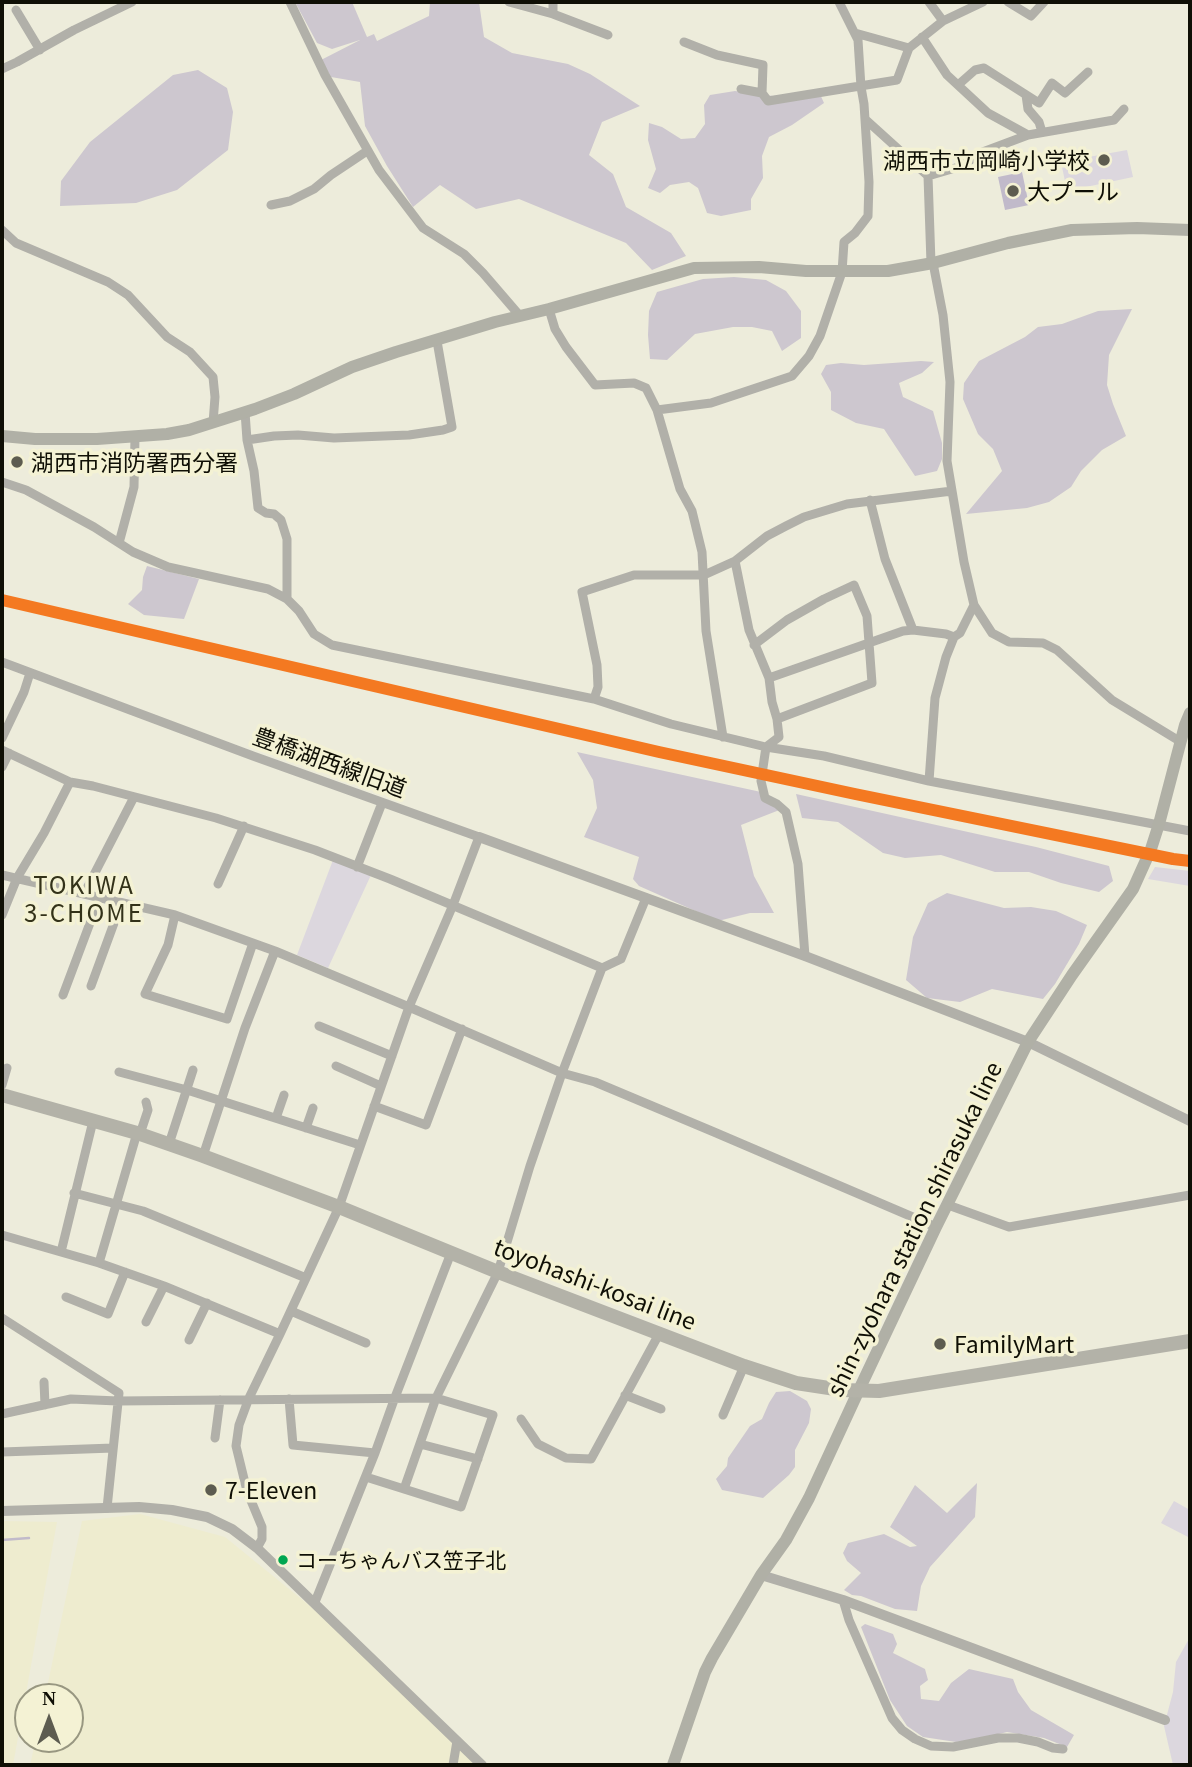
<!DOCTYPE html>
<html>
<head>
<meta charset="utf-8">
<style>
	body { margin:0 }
	#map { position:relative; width:1192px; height:1767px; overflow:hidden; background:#edecdb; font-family:Georgia,serif }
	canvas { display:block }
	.frame { position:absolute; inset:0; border:4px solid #0f0f05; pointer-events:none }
	.north { position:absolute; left:14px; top:1683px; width:70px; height:70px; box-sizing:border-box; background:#f4f2d4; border:2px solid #989781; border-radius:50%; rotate:0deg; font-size:19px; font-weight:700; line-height:28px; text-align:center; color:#0f0f05 }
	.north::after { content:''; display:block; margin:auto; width:24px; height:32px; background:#5d5c50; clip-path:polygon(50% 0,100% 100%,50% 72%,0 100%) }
</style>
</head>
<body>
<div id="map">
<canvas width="1192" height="1767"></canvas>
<div class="frame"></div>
<div class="north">N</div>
</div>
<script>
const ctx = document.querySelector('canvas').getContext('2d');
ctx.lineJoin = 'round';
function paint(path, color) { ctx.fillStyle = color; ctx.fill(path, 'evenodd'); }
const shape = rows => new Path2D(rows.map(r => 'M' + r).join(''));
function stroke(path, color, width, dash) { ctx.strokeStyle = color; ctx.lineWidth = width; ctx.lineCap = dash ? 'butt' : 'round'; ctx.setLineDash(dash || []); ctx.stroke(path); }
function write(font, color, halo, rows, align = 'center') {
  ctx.font = font + ' Georgia,"Noto Sans JP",serif'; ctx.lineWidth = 7; ctx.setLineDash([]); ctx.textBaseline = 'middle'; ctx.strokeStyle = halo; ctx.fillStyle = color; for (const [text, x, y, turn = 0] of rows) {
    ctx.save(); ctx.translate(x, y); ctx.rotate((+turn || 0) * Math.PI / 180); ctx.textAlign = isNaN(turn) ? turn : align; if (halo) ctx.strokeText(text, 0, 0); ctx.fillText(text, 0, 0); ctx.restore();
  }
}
paint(shape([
	[140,1514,225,1537,310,1606,479,1765,30,1765,36,1739,70,1739,70,1697,45,1697,82,1521],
	[2,1521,57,1522,13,1765,2,1765]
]), '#eeeccf');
paint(shape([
	[1127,150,1133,177,1067,191,1061,162],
	[333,860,371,875,328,968,297,955],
	[1155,867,1190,871,1190,886,1148,879],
	[1174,1501,1190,1510,1190,1538,1161,1523],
	[1190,1637,1190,1765,1173,1765,1164,1726,1173,1692,1176,1662]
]), '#dcd7de');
paint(shape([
	[295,2,352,2,367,37,374,34,377,41,429,16,430,2,479,2,484,37,512,53,568,64,590,74,640,106,602,122,589,155,613,174,626,207,671,233,686,256,652,270,626,243,519,199,476,209,440,185,413,207,387,166,365,126,360,82,331,77,321,60,360,40,332,49,317,43],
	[198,70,227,88,233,112,228,150,177,190,136,203,60,206,61,181,90,142,173,75],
	[735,91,773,96,819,92,824,103,792,125,769,137,762,156,763,178,751,199,751,210,721,216,707,213,698,188,689,182,670,185,660,193,648,188,656,169,648,140,649,123,662,127,681,139,695,138,705,124,704,105,710,95],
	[734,277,766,280,786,291,801,311,801,338,782,351,772,331,752,327,733,327,695,334,667,360,650,359,648,335,649,311,657,292,703,279],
	[1132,309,1109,355,1107,385,1113,404,1126,436,1102,450,1081,471,1071,487,1049,502,1027,508,966,514,1002,471,993,449,978,434,963,399,964,383,979,361,1025,337,1038,327,1062,324,1098,311],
	[921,361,934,362,922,373,899,383,903,397,933,411,942,443,942,459,937,471,915,476,884,429,856,423,831,410,831,392,821,374,826,365,841,363,864,365],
	[147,566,199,579,184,619,144,615,128,604,142,590,143,577],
	[577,752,761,792,782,809,741,825,754,876,774,913,750,913,718,921,639,886,633,879,639,857,584,837,597,808,593,780],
	[796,794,1036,847,1109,866,1113,881,1099,892,1061,883,1029,872,995,872,941,855,905,858,883,853,838,822,802,818],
	[947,893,1004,908,1031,907,1056,911,1087,925,1079,944,1055,984,1043,999,992,989,960,1002,927,998,906,980,913,937,928,903],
	[790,1391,807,1401,811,1409,809,1423,795,1450,795,1467,789,1475,763,1498,722,1490,716,1479,727,1466,728,1458,750,1426,762,1419,769,1403,776,1392],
	[977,1483,975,1517,930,1567,921,1586,917,1611,895,1609,861,1596,852,1595,844,1590,861,1573,847,1561,843,1553,848,1543,884,1534,910,1547,917,1546,890,1527,915,1485,947,1513],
	[865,1624,893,1634,897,1644,893,1653,925,1669,928,1680,920,1686,921,1699,939,1701,951,1683,969,1669,1013,1679,1018,1692,1031,1710,1074,1735,1067,1747,1044,1738,1007,1732,979,1739,956,1742,923,1737,907,1726,890,1700,861,1627]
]), '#cdc7cf');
paint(shape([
	[1022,172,1029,205,1005,210,998,177]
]), '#c1baca');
stroke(shape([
	[2,1540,29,1538]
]), '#c1baca', 2.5);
stroke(shape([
	[290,2,325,75,379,170,423,228,464,254,483,273,520,316],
	[509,2,553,14],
	[553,2,553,14,608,35],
	[929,2,943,21],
	[1008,2,1031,16,1044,2],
	[16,10,40,50],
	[855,33,909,48,943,21,983,2],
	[922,37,947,75,988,113,1028,135,1114,120,1124,109],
	[684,42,717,55,763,65,762,93,768,101,897,80,909,48],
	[2,69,17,62,74,30,132,2],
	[958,85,975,70,984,68,1039,103,1052,83,1065,93,1088,72],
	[741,89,762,93],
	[1026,95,1028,109,1039,122,1042,132],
	[865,119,928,176],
	[271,205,290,201,314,189,331,175,367,151],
	[2,230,16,243,108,282,128,295,167,337,190,352,213,377,215,397,213,423],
	[931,263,928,176,962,166,980,153,1028,135],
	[933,263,943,315,950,382,947,461,964,562,974,605,992,633,1009,642,1043,643,1057,650,1112,700,1181,742],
	[549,309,555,329,566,347,595,385,634,383,646,388,657,410,680,489,692,511,702,552,706,631,723,737],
	[657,410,711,403,792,376,809,356,820,336,842,272,844,242,855,233,868,216,869,182,864,104,861,87,858,40,839,2],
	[245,412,247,440,254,471,258,508,266,513,274,514,281,520,287,539,287,599],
	[247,440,274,436,298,435,334,438,409,435,443,430,452,427,437,341],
	[2,482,26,490,94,527,133,552,168,567,268,589,287,599,299,611,314,634,332,645,594,699,671,724,766,747,824,756,929,781,1190,831],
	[870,500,885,559,913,630],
	[119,543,134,487,135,436],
	[735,561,749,630,769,678,772,702,777,719,779,737,766,747,761,781,765,798,777,804,786,812,798,864,805,956],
	[754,645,787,620,824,599,854,585,867,616,872,683,777,719],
	[2,662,253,756,479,837,453,905,409,1007,339,1207,280,1334,249,1398,239,1425,236,1446,247,1491,262,1527,262,1539,257,1548],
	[769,678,903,631,913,630,946,634,954,637],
	[594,699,598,687,597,665,582,592,634,575,704,575,735,561,767,536,786,526,804,517,847,504,952,491],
	[2,738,24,692,30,673],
	[2,750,70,782,93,786,216,818,315,850,390,879,602,968],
	[2,767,9,753],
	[929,781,935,698,946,657,954,637,960,633,974,605],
	[357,867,382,803],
	[2,875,175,915,275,951,409,1007,562,1073,595,1082,714,1132,936,1227],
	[218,884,244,826],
	[84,894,134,797],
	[2,915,17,878,44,833,70,782],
	[175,915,168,945,145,994,227,1019,253,943],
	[91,986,121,904],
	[63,995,99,899],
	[319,1026,392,1056],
	[336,1066,381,1086],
	[119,1072,187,1090,360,1145],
	[2,1085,7,1068],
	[374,1106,426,1125,462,1029],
	[276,1118,284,1095],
	[306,1128,313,1108],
	[140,1134,148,1110,146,1102],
	[169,1144,193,1070],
	[203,1156,245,1028,275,951],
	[74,1193,143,1211,306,1278],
	[948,1205,1009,1227,1190,1195],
	[2,1235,99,1263,164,1286,280,1334],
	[61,1252,93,1121],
	[99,1263,137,1133],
	[66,1297,108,1314,125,1272],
	[291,1311,366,1343],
	[2,1318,119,1393,107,1508],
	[146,1322,164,1286],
	[189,1340,207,1303],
	[44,1382,45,1405],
	[625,1395,661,1409],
	[289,1399,293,1445,375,1453],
	[2,1414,71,1399,118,1401,436,1398,493,1415,461,1507,366,1477],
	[723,1415,744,1366],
	[521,1419,538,1444,566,1458,591,1459,659,1334],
	[215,1438,220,1400],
	[420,1444,478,1459],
	[2,1452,113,1448],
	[404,1489,436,1398,498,1272,530,1166,562,1073,602,968,621,959,646,898],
	[843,1600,849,1620,892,1718,902,1730,915,1739,931,1746,953,1747,998,1738,1018,1738,1038,1742,1053,1748,1063,1749],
	[315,1602,375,1453,394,1400,451,1253],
	[453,1765,457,1741]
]), '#b1b0a9', 9);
stroke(shape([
	[479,837,805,956,1028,1042,1190,1121],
	[2,1511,139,1507,172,1510,207,1517,232,1529,257,1548,482,1765],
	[761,1575,843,1600,1165,1720]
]), '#b1b0a9', 10);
stroke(shape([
	[2,436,35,439,97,439,167,434,189,430,255,409,294,394,352,367,396,352,495,322,549,309,694,268,759,267,806,271,888,271,933,263,1008,243,1072,230,1137,228,1190,230],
	[673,1765,705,1672,712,1658,761,1575,786,1540,809,1498,858,1392,936,1227,1028,1042,1072,975,1133,889,1151,849,1159,824,1185,725,1190,713]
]), '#b0b0a6', 12);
stroke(shape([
	[2,1095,137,1133,203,1156,339,1207,498,1272,744,1366,796,1383,842,1390,879,1391,1190,1341]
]), '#b3b2a8', 14);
stroke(shape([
	[2,600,659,752,855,794,1173,859,1190,861]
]), '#f47921', 12);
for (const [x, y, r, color] of [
	[1104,160,7,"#5d5c50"],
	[1013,191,7,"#5d5c50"],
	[17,462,7,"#5d5c50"],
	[940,1344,7,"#5d5c50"],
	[211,1490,7,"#5d5c50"],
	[283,1560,6,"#00a651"]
]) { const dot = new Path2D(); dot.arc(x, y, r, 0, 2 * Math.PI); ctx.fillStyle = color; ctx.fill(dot); stroke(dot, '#f4f2d4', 2.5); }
write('21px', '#0f0f05', '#f4f2d4', [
	["コーちゃんバス笠子北",296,1560]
], 'left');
write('23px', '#0f0f05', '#f4f2d4', [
	["湖西市立岡崎小学校",1090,160,"right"],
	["大プール",1027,191],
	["湖西市消防署西分署",31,462],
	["FamilyMart",954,1344],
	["7-Eleven",225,1490]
], 'left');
write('23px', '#0f0f05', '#f4f2d4', [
	["豊橋湖西線旧道",330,762,20],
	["shin-zyohara station shirasuka line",914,1229,-64],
	["toyohashi-kosai line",595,1284,21]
]);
ctx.letterSpacing = '2px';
write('24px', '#333219', '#f4f2d4', [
	["TOKIWA",84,885],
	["3-CHOME",84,913]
]);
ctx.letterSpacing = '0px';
</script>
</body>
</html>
